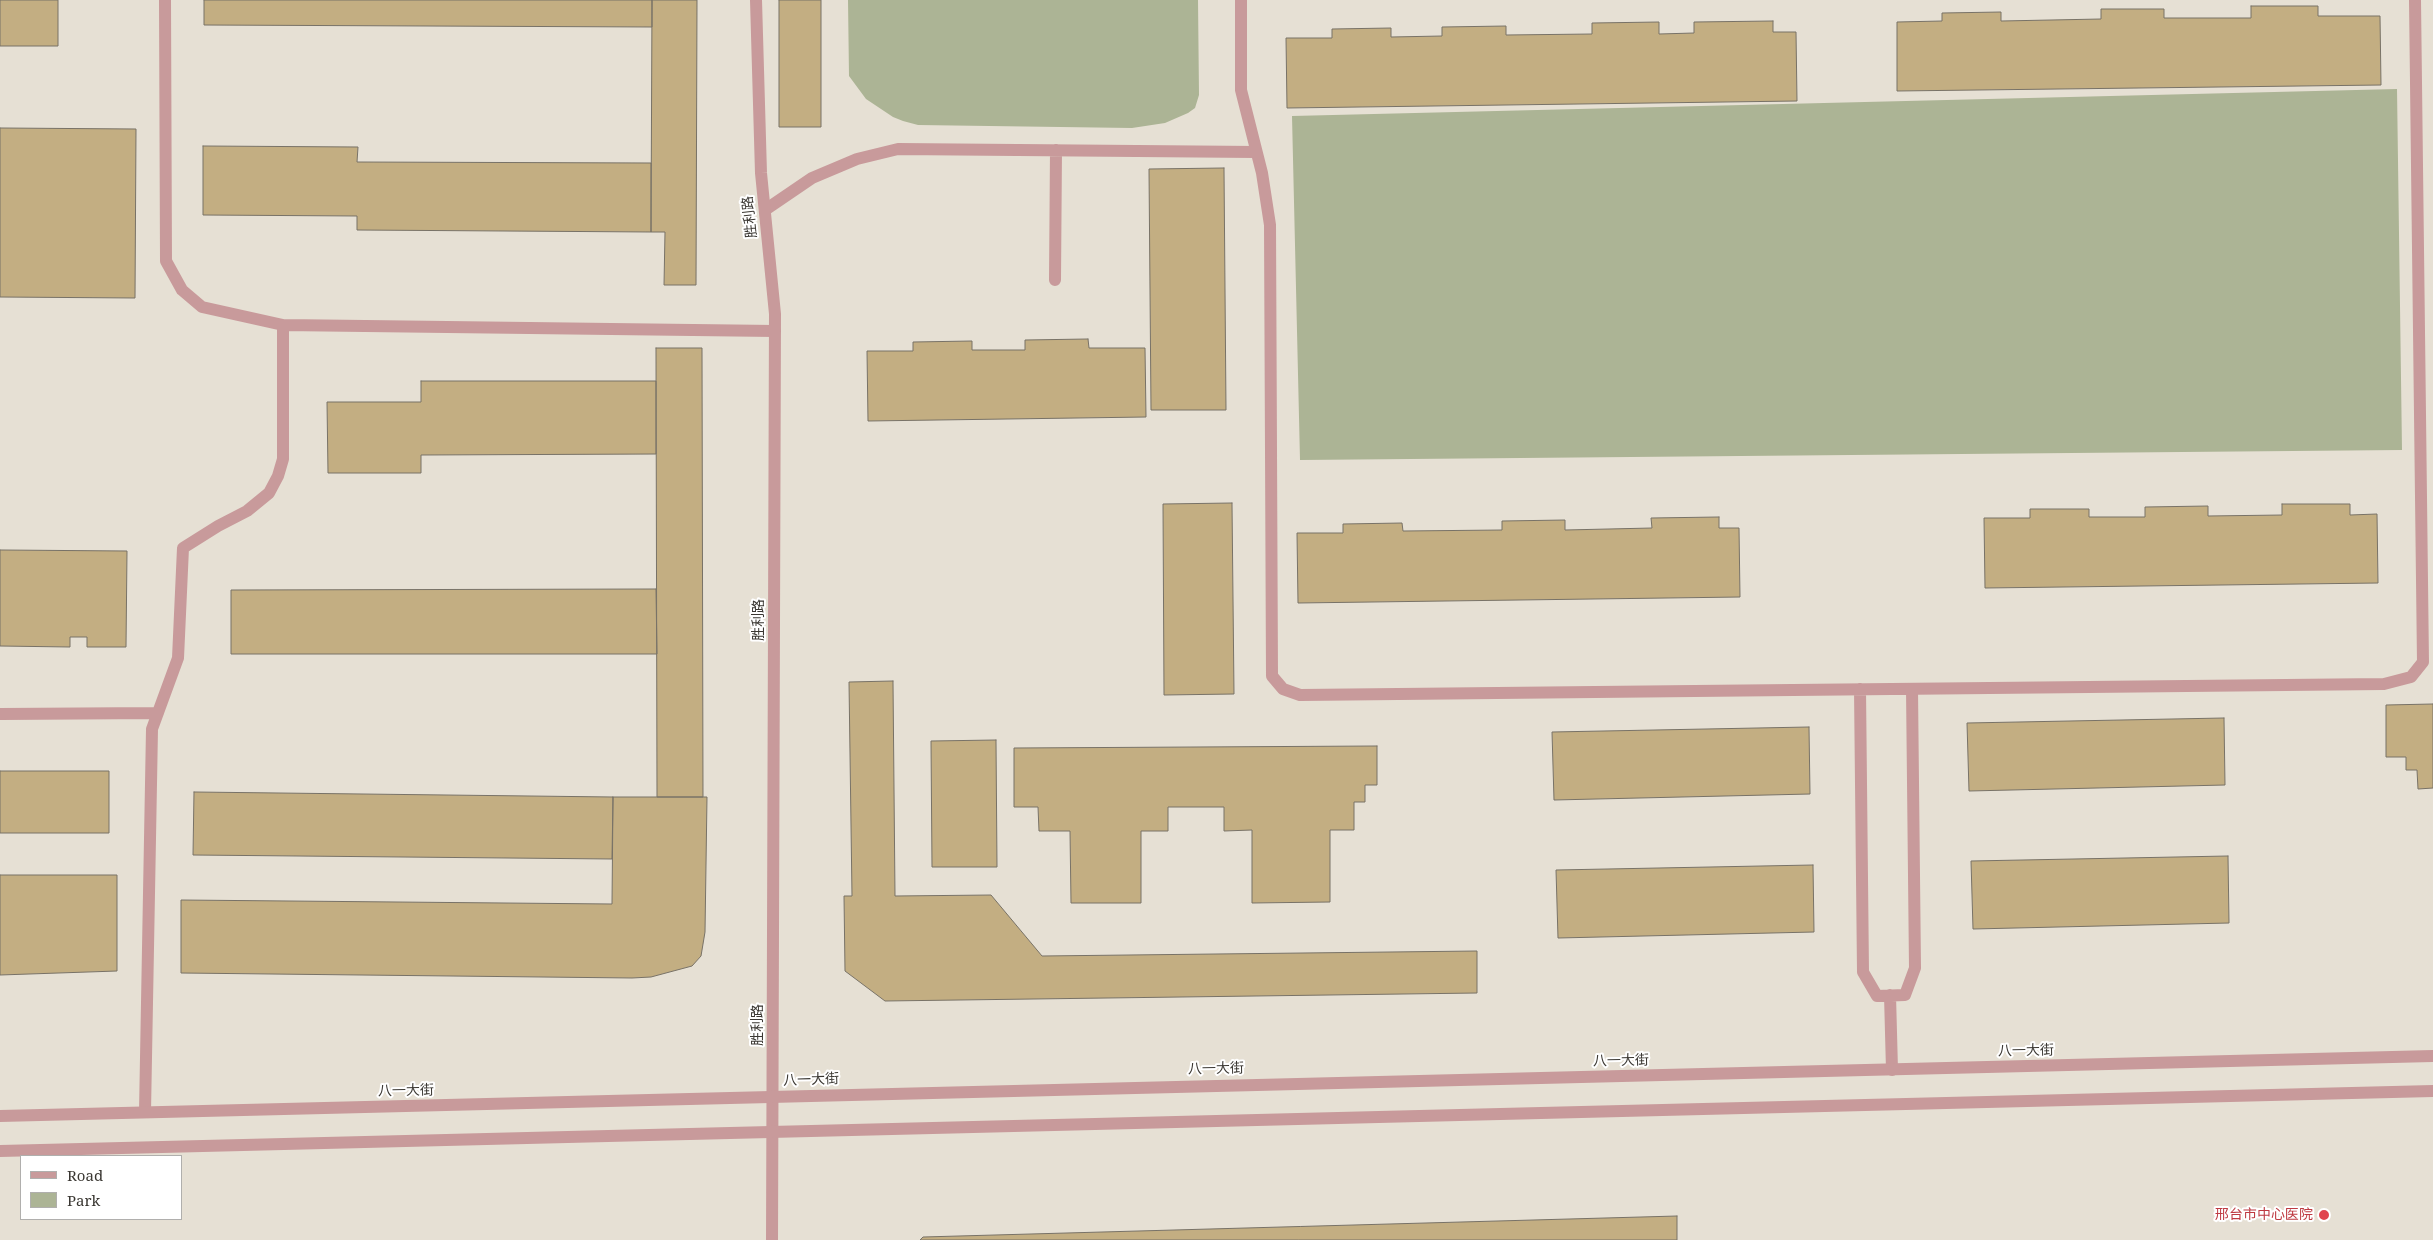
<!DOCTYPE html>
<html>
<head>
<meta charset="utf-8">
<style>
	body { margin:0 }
	#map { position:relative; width:2433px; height:1240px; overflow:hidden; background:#e6e0d4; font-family:"Noto Serif",serif }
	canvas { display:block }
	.legend { position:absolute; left:20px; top:1155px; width:162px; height:65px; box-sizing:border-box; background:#fff; border:1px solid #b0afad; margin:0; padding:6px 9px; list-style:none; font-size:15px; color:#3a3732 }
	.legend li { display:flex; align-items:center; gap:10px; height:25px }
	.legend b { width:25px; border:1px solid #b0afad }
</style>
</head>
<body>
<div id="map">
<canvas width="2433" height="1240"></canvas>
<ul class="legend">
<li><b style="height:6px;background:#c89a9b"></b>Road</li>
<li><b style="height:14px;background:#acb495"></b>Park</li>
</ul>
</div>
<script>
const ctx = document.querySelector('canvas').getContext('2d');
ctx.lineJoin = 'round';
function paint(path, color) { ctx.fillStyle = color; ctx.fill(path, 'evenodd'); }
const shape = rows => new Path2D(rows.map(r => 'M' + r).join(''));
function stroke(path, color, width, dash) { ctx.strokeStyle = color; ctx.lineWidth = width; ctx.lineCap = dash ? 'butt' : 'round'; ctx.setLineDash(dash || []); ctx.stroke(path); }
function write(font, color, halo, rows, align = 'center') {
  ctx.font = font + ' "Noto Serif","Noto Sans SC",serif'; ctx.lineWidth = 4; ctx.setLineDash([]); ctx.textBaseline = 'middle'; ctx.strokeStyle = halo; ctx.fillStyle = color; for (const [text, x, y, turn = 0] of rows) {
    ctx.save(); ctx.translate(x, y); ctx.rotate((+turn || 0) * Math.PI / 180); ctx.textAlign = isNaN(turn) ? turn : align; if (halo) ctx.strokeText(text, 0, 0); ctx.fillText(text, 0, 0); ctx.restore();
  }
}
paint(shape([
	[848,0,1198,0,1199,95,1195,108,1188,113,1165,123,1132,128,918,125,903,121,893,117,866,99,849,76],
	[2397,89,2402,450,1300,460,1292,116]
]), '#acb495');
const building = shape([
	[0,0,58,0,58,46,0,46,0,0],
	[204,0,652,0,652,27,204,25,204,0],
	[652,0,697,0,696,285,664,285,665,232,651,232,652,0],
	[779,0,821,0,821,127,779,127,779,0],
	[2251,6,2318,6,2318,16,2380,16,2381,85,1897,91,1897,22,1942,21,1942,13,2001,12,2001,21,2101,19,2101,9,2164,9,2164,18,2251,18,2251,6],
	[1773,21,1773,32,1796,32,1797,101,1287,108,1286,38,1332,38,1332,29,1391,28,1391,37,1442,36,1442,27,1506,26,1506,35,1592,34,1592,23,1659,22,1659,34,1694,33,1694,22,1773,21],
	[0,128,136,129,135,298,0,297,0,128],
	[203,146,358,147,357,162,651,163,651,232,357,230,357,216,203,215,203,146],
	[1224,168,1226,410,1151,410,1149,169,1224,168],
	[1088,339,1089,348,1145,348,1146,417,868,421,867,351,913,351,913,342,972,341,972,350,1025,350,1025,340,1088,339],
	[656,348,702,348,703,797,657,797,656,348],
	[421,381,656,381,656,454,421,455,421,473,328,473,327,402,421,402,421,381],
	[1232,503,1234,694,1164,695,1163,504,1232,503],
	[2282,504,2350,504,2350,515,2377,514,2378,583,1985,588,1984,518,2030,518,2030,509,2089,509,2089,517,2145,517,2145,507,2208,506,2208,516,2282,515,2282,504],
	[1719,517,1719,528,1739,528,1740,597,1298,603,1297,533,1343,533,1343,524,1402,523,1403,531,1502,530,1502,521,1565,520,1565,530,1652,528,1651,518,1719,517],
	[0,550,127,551,126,647,87,647,87,637,70,637,70,647,0,646,0,550],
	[656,589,657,654,231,654,231,590,656,589],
	[893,681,895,896,991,895,1042,956,1477,951,1477,993,885,1001,845,971,844,896,852,896,849,682,893,681],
	[2433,704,2433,788,2418,789,2417,770,2406,770,2406,757,2386,757,2386,705,2433,704],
	[2224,718,2225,785,1969,791,1967,723,2224,718],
	[1809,727,1810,794,1554,800,1552,732,1809,727],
	[996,740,997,867,932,867,931,741,996,740],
	[1377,746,1377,785,1365,785,1365,802,1354,802,1354,830,1330,830,1330,902,1252,903,1252,830,1224,831,1224,807,1168,807,1168,831,1141,831,1141,903,1071,903,1070,831,1039,831,1038,807,1014,807,1014,748,1377,746],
	[0,771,109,771,109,833,0,833,0,771],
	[194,792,613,797,612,859,193,855,194,792],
	[613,797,707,797,705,932,701,956,692,966,651,977,632,978,181,973,181,900,612,904,613,797],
	[2228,856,2229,923,1973,929,1971,861,2228,856],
	[1813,865,1814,932,1558,938,1556,870,1813,865],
	[0,875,117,875,117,971,0,975,0,875],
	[1677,1216,1677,1240,920,1240,923,1237,1677,1216]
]);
paint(building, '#c3ae82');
stroke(building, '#787267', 1);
stroke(shape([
	[165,0,166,261,182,290,202,307,283,325,775,331],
	[1241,0,1241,90,1262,173,1270,225,1272,676,1283,689,1300,695,2384,684,2411,677,2423,662,2415,0],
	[765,210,812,178,857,159,898,149,1256,152],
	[1055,280,1056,150],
	[1860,689,1863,972,1877,996,1905,995,1915,968,1912,689],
	[0,714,158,713],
	[1890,995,1892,1070],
	[145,1112,152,729,178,658,183,548,218,526,247,511,269,493,278,476,283,459,283,325]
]), '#c89a9b', 12);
stroke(shape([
	[756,0,761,173,775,314,772,1240]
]), '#c89a9b', 12);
stroke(shape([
	[0,1116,2433,1056],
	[0,1151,2433,1091]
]), '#c89a9b', 12);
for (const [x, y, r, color] of [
	[2324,1215,6,"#e0444e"]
]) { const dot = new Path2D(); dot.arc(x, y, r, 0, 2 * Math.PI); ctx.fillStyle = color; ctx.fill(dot); stroke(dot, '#fff', 2); }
write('14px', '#3a3732', '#fff', [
	["胜利路",750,217,-96],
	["胜利路",759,620,-90],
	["胜利路",758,1025,-90],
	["八一大街",2026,1051,-1],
	["八一大街",1621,1061,-1],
	["八一大街",1216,1069,-1],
	["八一大街",811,1080,-2],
	["八一大街",406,1091,-1]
]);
write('14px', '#be3a42', '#fff', [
	["邢台市中心医院",2313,1215]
], 'right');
</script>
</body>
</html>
